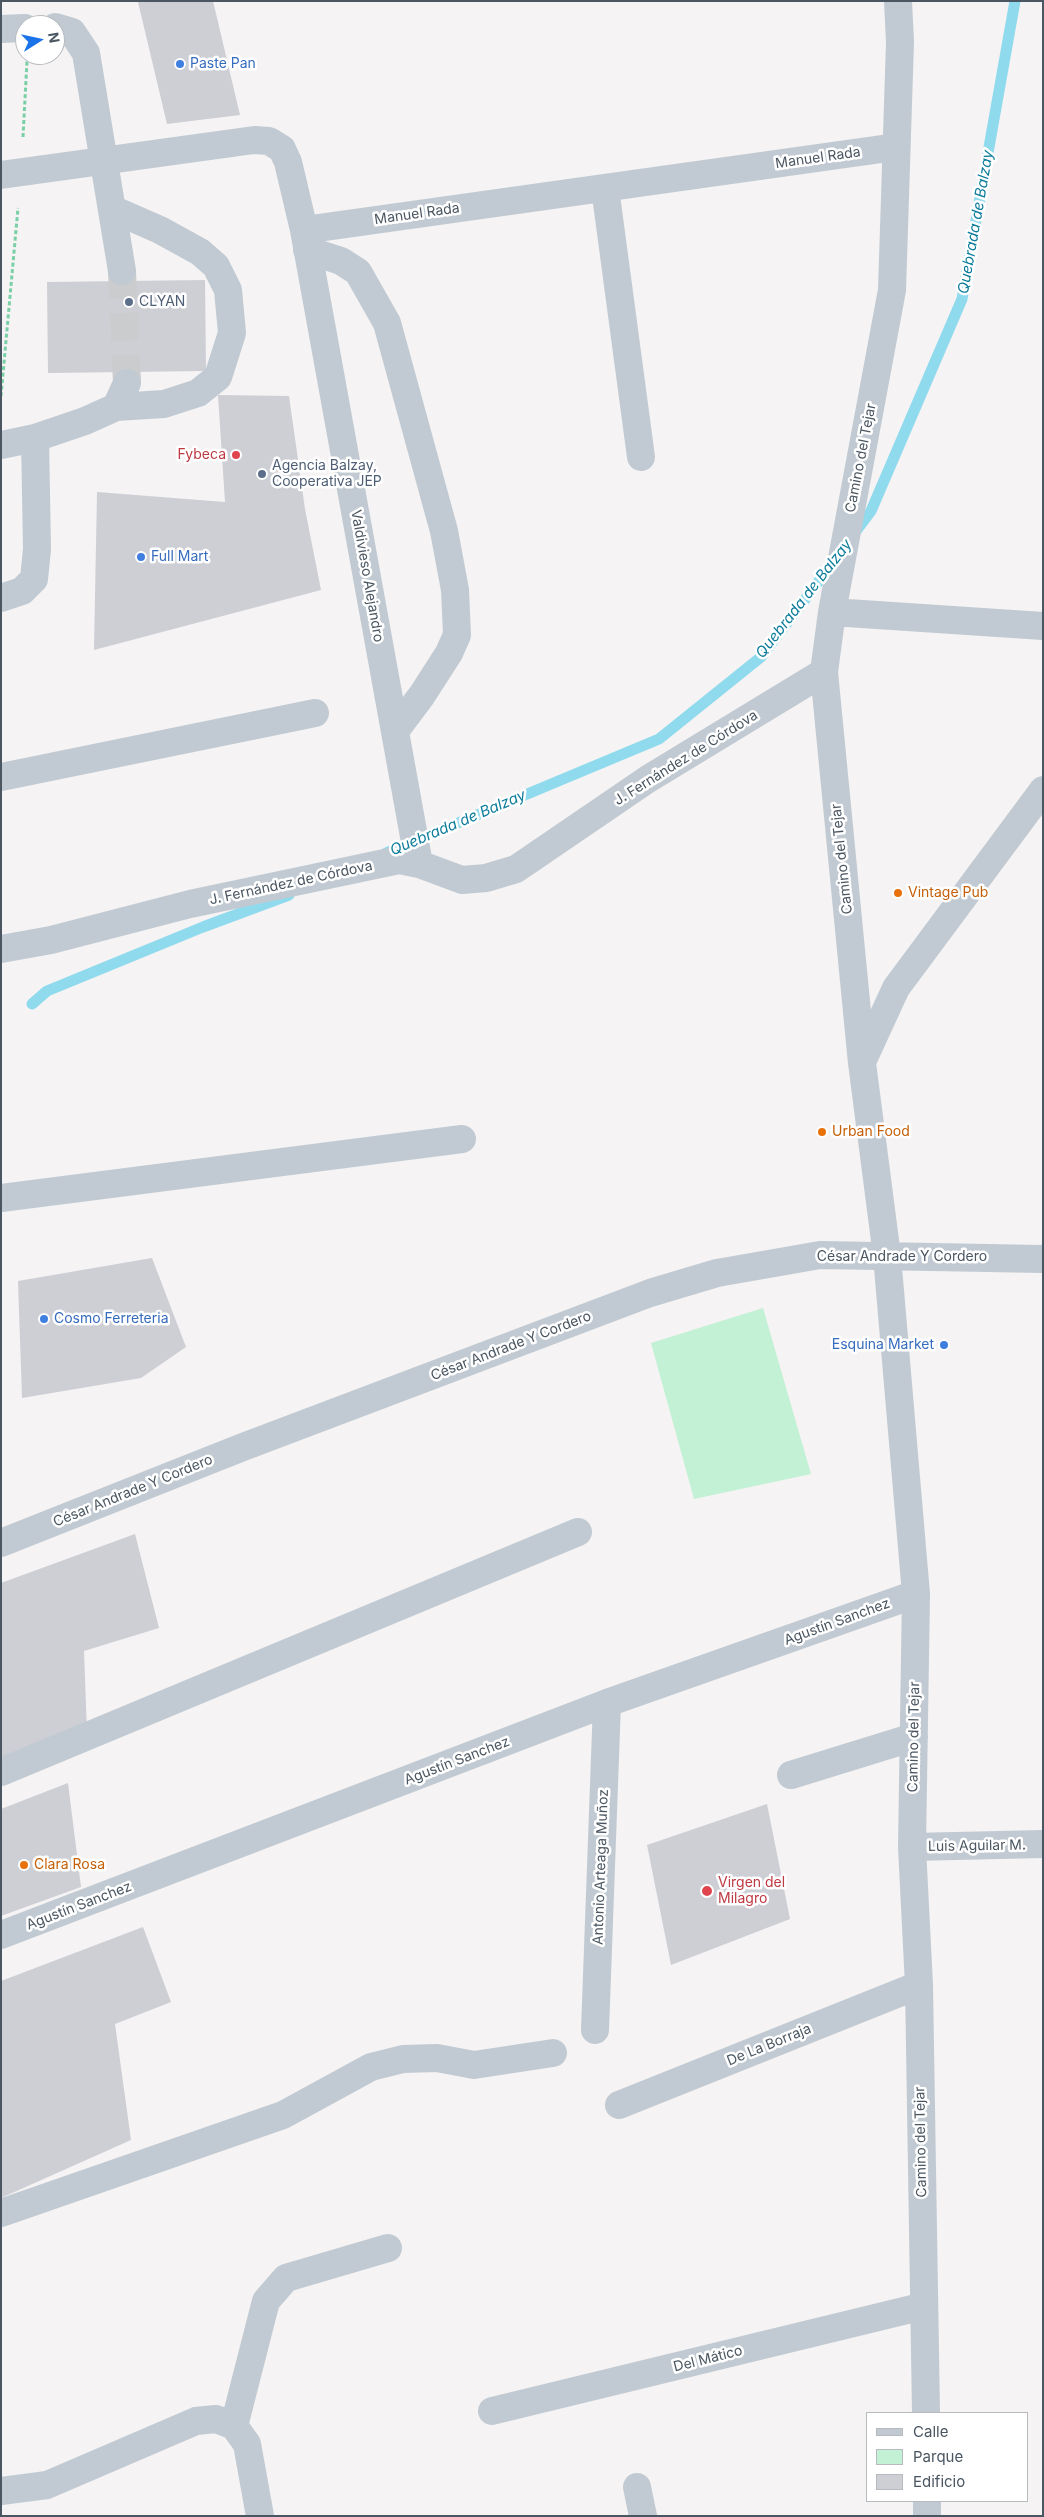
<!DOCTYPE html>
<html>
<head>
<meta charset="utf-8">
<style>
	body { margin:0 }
	#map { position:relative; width:1044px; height:2517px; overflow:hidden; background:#f5f3f3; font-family:Inter,sans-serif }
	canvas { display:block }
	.frame { position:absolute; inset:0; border:2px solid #4a5661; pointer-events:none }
	.legend { position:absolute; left:866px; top:2412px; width:162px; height:90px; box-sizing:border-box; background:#fff; border:1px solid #b7bbc0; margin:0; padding:6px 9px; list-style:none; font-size:15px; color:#4a5661 }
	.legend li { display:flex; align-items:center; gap:10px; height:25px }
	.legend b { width:25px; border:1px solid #b7bbc0 }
	.north { position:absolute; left:15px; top:15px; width:50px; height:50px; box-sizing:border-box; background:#fff; border:1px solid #b7bbc0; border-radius:50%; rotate:80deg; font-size:14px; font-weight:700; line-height:20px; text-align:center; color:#4a5661 }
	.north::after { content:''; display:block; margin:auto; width:18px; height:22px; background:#1a73e8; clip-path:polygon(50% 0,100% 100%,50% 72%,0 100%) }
</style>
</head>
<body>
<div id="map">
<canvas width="1044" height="2517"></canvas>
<div class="frame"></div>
<ul class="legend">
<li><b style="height:6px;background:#c1cad2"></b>Calle</li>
<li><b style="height:14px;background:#c3f1d5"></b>Parque</li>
<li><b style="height:14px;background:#cdcfd5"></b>Edificio</li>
</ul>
<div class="north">N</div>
</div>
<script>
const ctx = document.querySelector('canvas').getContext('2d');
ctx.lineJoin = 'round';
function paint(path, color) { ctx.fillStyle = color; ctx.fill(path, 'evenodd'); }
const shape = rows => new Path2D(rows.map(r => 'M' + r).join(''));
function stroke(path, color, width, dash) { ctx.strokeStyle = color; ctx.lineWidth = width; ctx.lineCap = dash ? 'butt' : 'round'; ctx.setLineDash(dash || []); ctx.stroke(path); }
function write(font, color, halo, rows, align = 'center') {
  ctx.font = font + ' Inter,sans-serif'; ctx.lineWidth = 5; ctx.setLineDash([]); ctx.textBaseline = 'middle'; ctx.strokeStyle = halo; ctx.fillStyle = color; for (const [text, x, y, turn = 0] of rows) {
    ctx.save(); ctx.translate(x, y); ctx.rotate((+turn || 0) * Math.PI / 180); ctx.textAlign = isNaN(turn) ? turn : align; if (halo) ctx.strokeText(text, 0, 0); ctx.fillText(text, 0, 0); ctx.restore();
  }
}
paint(shape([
	[763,1308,811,1474,694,1499,651,1343]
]), '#c3f1d5');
stroke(shape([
	[853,535,871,511,962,299,1015,1],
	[386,853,659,739,761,657,835,560],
	[32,1004,47,991,203,927,289,895]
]), '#90daee', 11);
paint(shape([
	[213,1,240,115,167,124,138,2],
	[205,280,206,371,48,373,47,282],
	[218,395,289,396,305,509,321,590,94,650,97,492,225,502],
	[152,1258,186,1347,141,1378,22,1398,18,1281],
	[135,1534,159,1628,84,1651,87,1733,1,1765,1,1583],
	[68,1783,81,1887,1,1916,1,1809],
	[767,1804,790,1919,671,1965,647,1845],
	[143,1927,171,2002,115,2024,131,2140,1,2198,1,1981]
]), '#cdcfd5');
stroke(shape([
	[122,271,127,383]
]), '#caccce', 28, [28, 14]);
stroke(shape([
	[23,137,27,61],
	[1,396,18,208]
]), '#7ad0a6', 3, [4, 2.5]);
stroke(shape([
	[898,1,900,42,892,290,832,612,824,672,862,1063,887,1256,916,1594,912,1847,919,1985,926,2413],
	[55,27,72,32,86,53,122,271],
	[1,29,25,28],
	[1,175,254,140,269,141,282,149,288,162,304,230,896,147],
	[605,188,641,457],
	[112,209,160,230,200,252,216,266,228,290,232,333,218,377,198,393,164,404,116,407],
	[304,230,419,864],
	[307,250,341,261,358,272,387,323,444,531,455,590,457,635,449,653,422,695,395,731],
	[1,445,35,438,85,421,116,407,127,383],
	[1,598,22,591,34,579,37,549,35,438],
	[832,612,1043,626],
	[1,777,315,713],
	[1,949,51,940,190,904,399,860,419,864,462,880,486,878,516,869,648,779,824,672],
	[862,1062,896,988,1043,790],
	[1,1198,462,1139],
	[1,1543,243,1447,650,1293,717,1273,820,1255,1043,1259],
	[1,1772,578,1532],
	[791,1775,914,1737],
	[912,1847,1043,1844],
	[1,1935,607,1703,916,1594],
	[595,2030,607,1703],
	[619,2105,919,1985],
	[1,2213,283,2115,371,2067,403,2059,437,2058,474,2065,553,2053],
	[492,2411,924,2306],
	[234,2426,266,2301,286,2278,388,2248],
	[637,2487,643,2516],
	[1,2491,47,2485,196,2421,216,2419,234,2426,247,2444,260,2516],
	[927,2501,927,2516]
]), '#c1cad2', 28);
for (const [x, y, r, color] of [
	[180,64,5,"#3f7fe0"],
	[129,302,5,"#5c6f8a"],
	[236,455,5,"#e0444e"],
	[262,474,5,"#5c6f8a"],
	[141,557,5,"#3f7fe0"],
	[898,893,5,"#e8710a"],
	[822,1132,5,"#e8710a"],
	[44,1319,5,"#3f7fe0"],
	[944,1345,5,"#3f7fe0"],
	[24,1865,5,"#e8710a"],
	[707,1891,6,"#e0444e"]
]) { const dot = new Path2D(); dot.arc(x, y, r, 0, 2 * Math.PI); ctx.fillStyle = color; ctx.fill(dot); stroke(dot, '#fff', 2); }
write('14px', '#366cbe', '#fff', [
	["Paste Pan",190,64],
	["Full Mart",151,557],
	["Cosmo Ferreteria",54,1319],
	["Esquina Market",934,1345,"right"]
], 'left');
write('14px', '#4a5661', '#fff', [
	["Manuel Rada",818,158,-8],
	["Manuel Rada",417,214,-8],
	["Camino del Tejar",861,458,-79],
	["Valdivieso Alejandro",367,576,80],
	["J. Fernández de Córdova",686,758,-32],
	["Camino del Tejar",842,859,-96],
	["J. Fernández de Córdova",291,883,-12],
	["César Andrade Y Cordero",902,1257],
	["César Andrade Y Cordero",511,1346,-21],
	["César Andrade Y Cordero",133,1491,-22],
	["Agustín Sanchez",837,1622,-20],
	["Camino del Tejar",914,1737,-89],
	["Agustín Sanchez",457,1761,-21],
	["Luis Aguilar M.",977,1846,-1],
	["Antonio Arteaga Muñoz",601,1867,-88],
	["Agustín Sanchez",79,1906,-21],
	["De La Borraja",769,2045,-22],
	["Camino del Tejar",921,2142,-91],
	["Del Mático",708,2359,-14]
]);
write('14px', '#4e5e75', '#fff', [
	["CLYAN",139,302],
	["Agencia Balzay,",272,466],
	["Cooperativa JEP",272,482]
], 'left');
write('14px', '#be3a42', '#fff', [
	["Fybeca",226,455],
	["Virgen del",718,1883,"left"],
	["Milagro",718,1899,"left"]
], 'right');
write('14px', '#c56008', '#fff', [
	["Vintage Pub",908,893],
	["Urban Food",832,1132],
	["Clara Rosa",34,1865]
], 'left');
write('italic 15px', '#0c7c9b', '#fff', [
	["Quebrada de Balzay",976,222,-80],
	["Quebrada de Balzay",804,599,-52],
	["Quebrada de Balzay",458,823,-23]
]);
</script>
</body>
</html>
